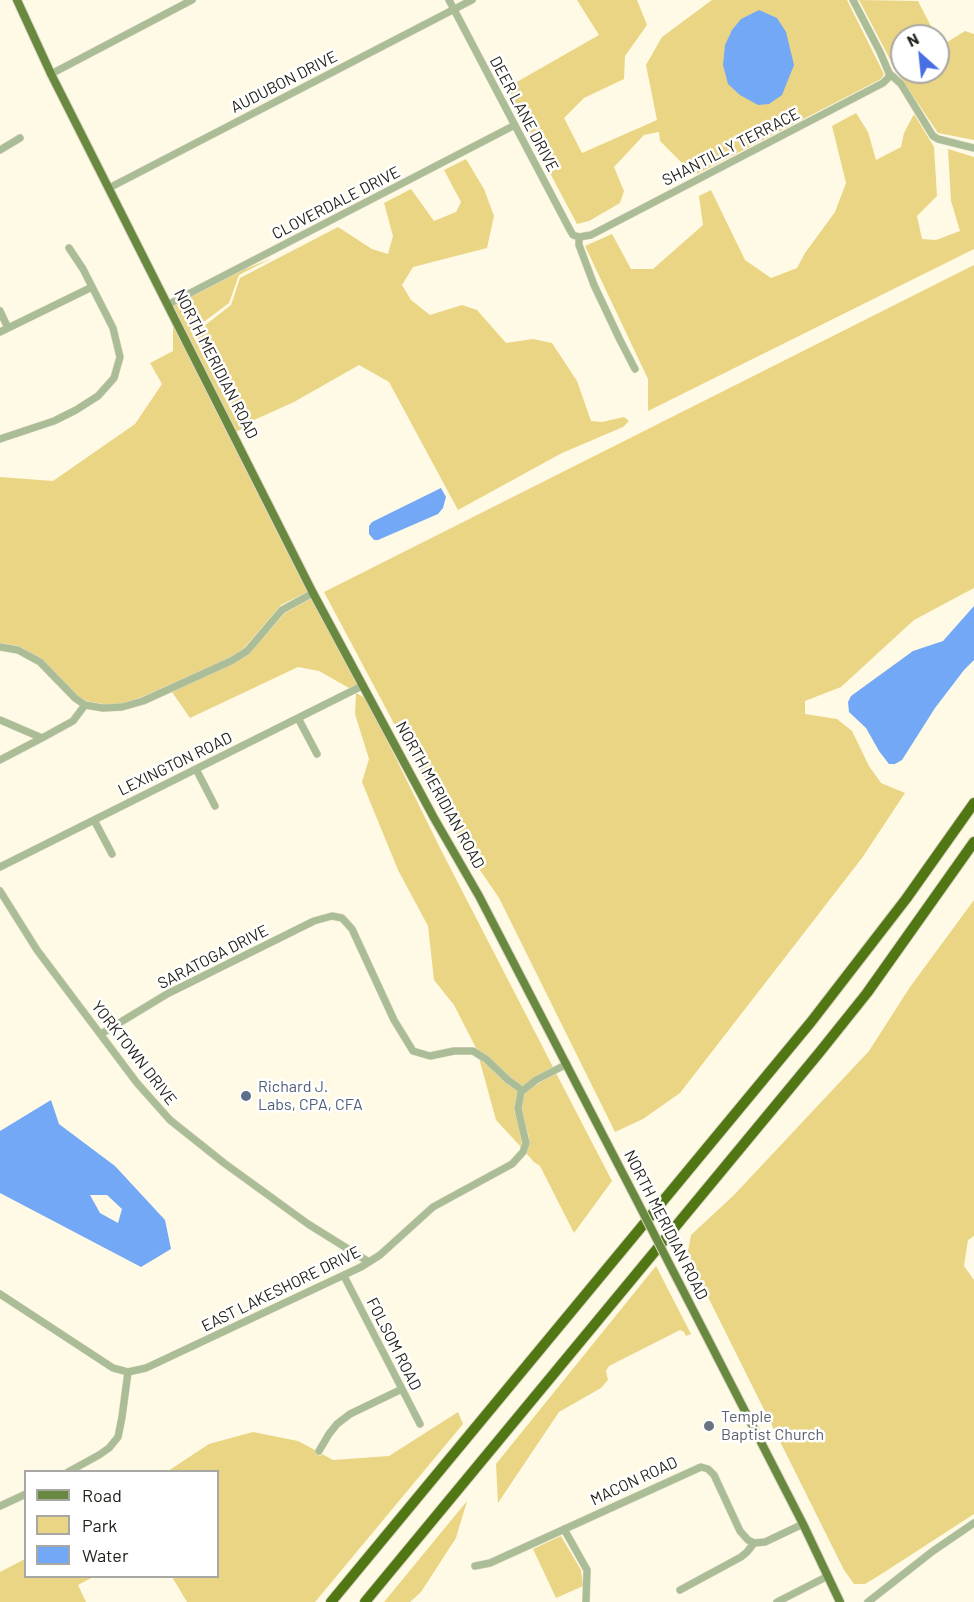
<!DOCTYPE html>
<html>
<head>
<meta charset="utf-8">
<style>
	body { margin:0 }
	#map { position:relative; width:974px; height:1602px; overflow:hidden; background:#fffae5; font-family:Barlow,sans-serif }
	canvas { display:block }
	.legend { position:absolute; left:24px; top:1470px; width:195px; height:108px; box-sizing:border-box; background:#fff; border:2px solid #a7a7a4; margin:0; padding:8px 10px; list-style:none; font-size:18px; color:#24221b }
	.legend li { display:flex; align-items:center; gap:12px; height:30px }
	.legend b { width:30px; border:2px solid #a7a7a4 }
	.north { position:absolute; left:890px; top:24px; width:60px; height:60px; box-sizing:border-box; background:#fff; border:2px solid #a7a7a4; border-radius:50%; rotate:333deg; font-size:16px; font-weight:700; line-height:24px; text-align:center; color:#24221b }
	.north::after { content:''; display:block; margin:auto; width:21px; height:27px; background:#486fe2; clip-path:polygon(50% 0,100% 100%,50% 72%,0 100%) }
</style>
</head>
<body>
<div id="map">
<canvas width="974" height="1602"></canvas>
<ul class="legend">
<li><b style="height:8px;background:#68893f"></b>Road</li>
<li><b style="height:16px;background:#ead584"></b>Park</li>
<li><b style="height:16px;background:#72a8f6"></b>Water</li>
</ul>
<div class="north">N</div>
</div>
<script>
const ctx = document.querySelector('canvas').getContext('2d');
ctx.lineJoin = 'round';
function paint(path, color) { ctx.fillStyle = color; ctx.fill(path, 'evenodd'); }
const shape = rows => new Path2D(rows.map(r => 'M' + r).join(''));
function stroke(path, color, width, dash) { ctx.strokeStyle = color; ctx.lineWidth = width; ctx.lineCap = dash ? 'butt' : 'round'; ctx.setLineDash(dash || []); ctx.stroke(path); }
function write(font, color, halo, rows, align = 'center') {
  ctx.font = font + ' Barlow,sans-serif'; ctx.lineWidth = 5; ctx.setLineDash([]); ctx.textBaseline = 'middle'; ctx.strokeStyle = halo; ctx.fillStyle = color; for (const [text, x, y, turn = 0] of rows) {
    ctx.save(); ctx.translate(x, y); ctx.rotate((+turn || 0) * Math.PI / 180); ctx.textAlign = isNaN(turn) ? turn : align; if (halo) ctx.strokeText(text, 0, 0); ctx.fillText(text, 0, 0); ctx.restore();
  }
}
paint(shape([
	[577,0,637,0,647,25,625,56,624,79,584,98,564,118,582,153,657,120,646,65,662,37,712,0,847,0,884,74,881,79,697,174,685,166,660,141,659,132,644,135,614,167,624,191,620,203,589,221,577,224,526,128,508,87,599,35],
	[859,0,918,1,936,36,902,36,902,72,938,72,938,40,941,46,965,31,974,34,974,140,938,133,895,69],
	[856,113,868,132,876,160,901,147,904,133,914,114,934,147,937,196,917,216,922,239,936,240,960,231,951,201,948,149,974,157,974,249,648,411,648,379,585,246,612,234,631,269,653,269,703,225,699,196,711,190,745,260,771,278,797,268,805,253,835,212,846,183,832,126],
	[466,159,484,189,494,216,487,248,413,267,402,285,411,300,430,315,462,305,477,310,506,343,533,339,552,343,577,381,591,421,602,422,624,417,629,421,623,427,562,453,458,510,389,382,359,365,294,402,243,425,195,333,231,305,240,278,338,227,372,249,388,254,393,236,384,203,411,189,434,221,456,212,461,202,444,170],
	[272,258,239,275,229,303,193,330,192,334,240,427,244,428,236,432,173,306,243,270],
	[974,265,974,588,914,620,841,687,805,701,805,714,837,719,852,731,869,766,881,783,905,793,862,858,680,1093,643,1119,615,1132,499,898,459,839,399,733,324,592],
	[173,321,309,591,281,605,244,648,229,658,142,697,121,704,103,704,86,701,76,695,42,660,19,646,0,643,0,477,53,481,135,424,162,384,150,363,173,351],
	[312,598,358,684,349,688,319,671,298,667,190,718,172,692,232,664,249,654,285,613],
	[356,693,365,698,380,726,440,848,553,1067,522,1086,510,1077,488,1056,476,1048,454,1005,434,980,428,926,398,870,362,782,369,759,355,714],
	[974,900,974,1236,968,1240,964,1266,974,1280,974,1514,883,1573,865,1584,854,1584,844,1570,695,1271,688,1251,691,1235,734,1195,869,1051,910,987],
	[479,1058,506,1083,518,1091,514,1110,522,1138,521,1147,496,1120],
	[556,1073,612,1181,574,1233,540,1166,534,1162,526,1153,529,1137,521,1110,523,1097,528,1090],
	[656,1266,691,1334,686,1336,684,1332,680,1330,609,1366,606,1371,608,1380,601,1388,559,1412,498,1503,496,1464],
	[458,1412,463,1424,315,1602,187,1602,172,1577,218,1576,218,1472,168,1471,209,1444,253,1432,298,1441,315,1450,315,1452,320,1456,322,1454,333,1460,389,1456],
	[467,1501,456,1538,421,1592,410,1602,384,1602],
	[561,1536,581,1570,583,1586,556,1598,533,1549],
	[25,1559,26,1576,93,1577,78,1585,86,1602,0,1602,0,1572]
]), '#ead584');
paint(shape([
	[759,10,777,18,786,32,794,65,782,95,769,104,758,105,740,95,728,84,723,65,725,45,732,30,741,19],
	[441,488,446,497,443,508,438,514,378,540,374,540,369,534,369,526,372,522],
	[974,606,974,660,964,670,935,708,902,760,895,764,889,764,879,751,866,728,849,712,848,702,851,696,913,651,943,641],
	[51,1100,59,1124,115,1166,165,1220,171,1249,141,1267,0,1193,0,1131],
	[90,1195,107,1195,122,1209,118,1223,100,1213]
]), '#72a8f6');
const minor = shape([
	[449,0,570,230,573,235,579,237],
	[853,0,880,52,889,73,901,84,933,136,938,139,974,148],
	[51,74,192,0],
	[0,150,20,138],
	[109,188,472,0],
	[579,237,591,235,883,83,889,77,889,73],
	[579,237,579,245,594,285,620,340,635,369],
	[169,304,515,125],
	[0,311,8,328],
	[0,332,92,287],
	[0,439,54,421,76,410,98,396,114,378,120,357,113,328,83,269,69,248],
	[0,647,18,650,40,662,75,698,85,705,103,708,122,707,143,701,231,661,247,651,282,610,313,593],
	[298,718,317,754],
	[0,720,42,738,0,760],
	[42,738,73,721,85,705],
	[196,769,215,806],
	[94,820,112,854],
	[0,867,362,686],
	[0,891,37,950,137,1083,170,1120,224,1163,308,1224,369,1262],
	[101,1034,167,994,314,921,332,916,342,918,352,929,394,1020,413,1051,430,1056,454,1051,473,1051,486,1059,508,1080,522,1090],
	[344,1276,420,1424],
	[0,1294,113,1368,128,1372,146,1368,361,1267,380,1255,433,1207,512,1164,523,1152,526,1143,518,1109,521,1092,536,1080,567,1064],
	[319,1451,329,1434,337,1424,350,1414,402,1389],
	[68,1472,99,1455,109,1448,118,1437,122,1417,128,1372],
	[0,1506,26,1494],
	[564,1529,587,1570,586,1602],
	[475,1566,490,1563,701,1467,708,1469,714,1475,740,1531,748,1540,754,1543,765,1542,803,1524],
	[680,1590,741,1557,747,1552,754,1543],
	[777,1602,828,1576],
	[868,1602,933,1551,974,1523]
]);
const major = shape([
	[17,0,51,74,313,593,434,818,479,896,635,1197],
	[673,1271,803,1524,840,1602]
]);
const highway = shape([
	[331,1602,811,1022,906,899,974,803],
	[365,1602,819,1053,867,993,974,842]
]);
stroke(minor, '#dcd7c5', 8);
stroke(major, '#dcd7c5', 10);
stroke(highway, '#dcd7c5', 12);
stroke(minor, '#aabd96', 7);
stroke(major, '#68893f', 8);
stroke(highway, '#517614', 10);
const majorBridge = shape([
	[635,1197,673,1271]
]);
stroke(majorBridge, '#dcd7c5', 10, []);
stroke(majorBridge, '#68893f', 8);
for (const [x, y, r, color] of [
	[246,1096,6,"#5c6f8a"],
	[709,1426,6,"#6b7280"]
]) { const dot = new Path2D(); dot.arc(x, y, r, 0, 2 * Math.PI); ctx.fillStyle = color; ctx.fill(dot); stroke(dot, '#fff', 2); }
write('16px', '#24221b', '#fff', [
	["AUDUBON DRIVE",284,82,-27],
	["DEER LANE DRIVE",524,114,62],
	["SHANTILLY TERRACE",731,147,-27],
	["CLOVERDALE DRIVE",336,203,-27],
	["NORTH MERIDIAN ROAD",216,364,63],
	["LEXINGTON ROAD",175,764,-26],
	["NORTH MERIDIAN ROAD",440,795,61],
	["SARATOGA DRIVE",213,957,-27],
	["YORKTOWN DRIVE",134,1053,52],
	["NORTH MERIDIAN ROAD",666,1225,63],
	["EAST LAKESHORE DRIVE",281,1289,-26],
	["FOLSOM ROAD",394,1344,63],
	["MACON ROAD",634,1481,-25]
]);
write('16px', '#4e5e75', '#fff', [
	["Richard J.",258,1087],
	["Labs, CPA, CFA",258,1105]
], 'left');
write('16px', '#5b616d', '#fff', [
	["Temple",721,1417],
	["Baptist Church",721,1435]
], 'left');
</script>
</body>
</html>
